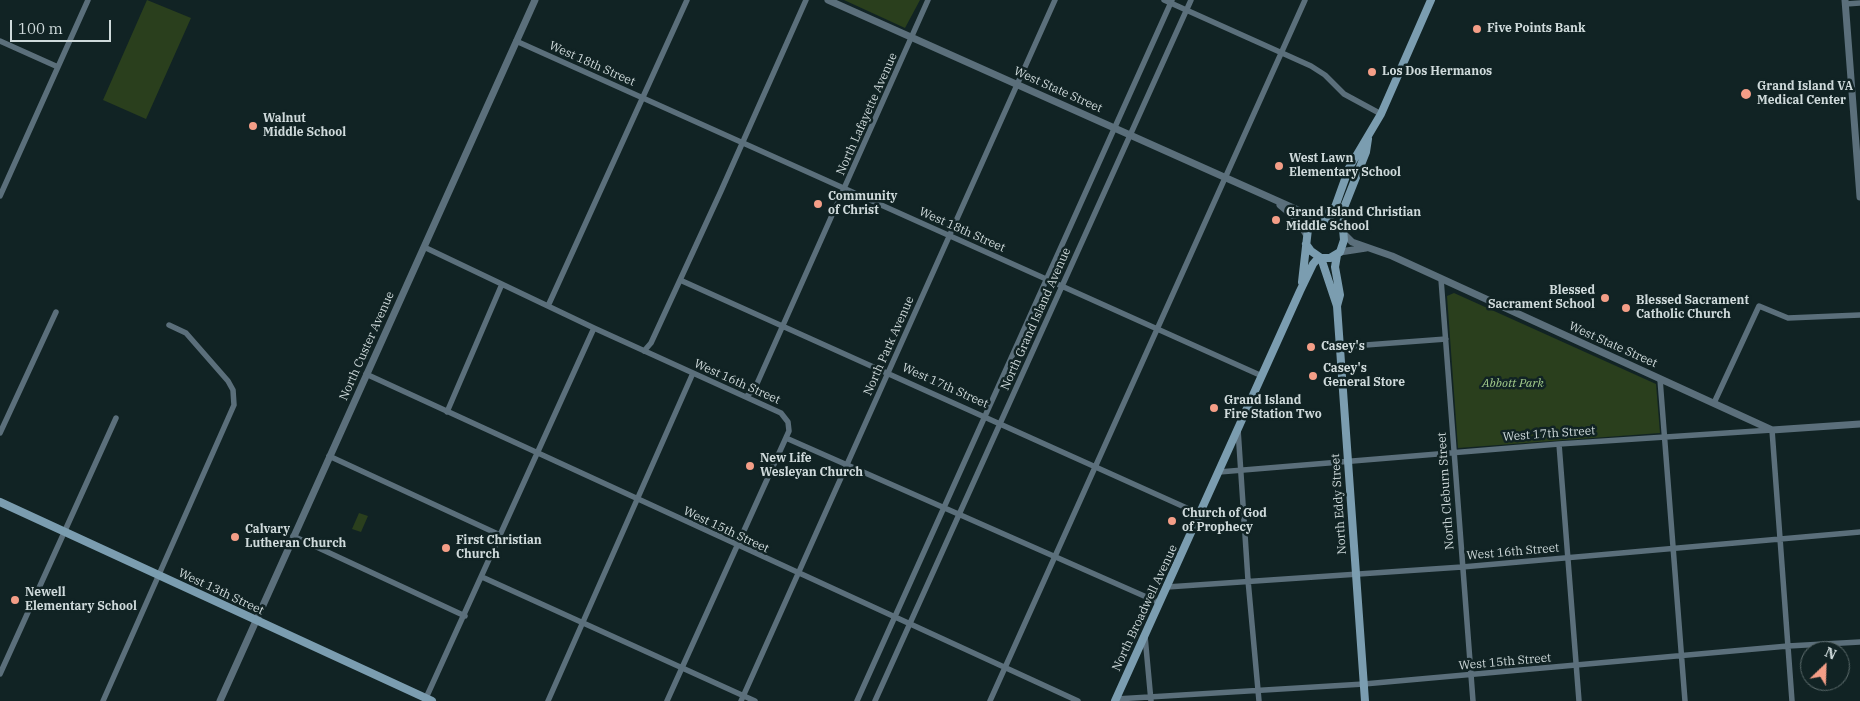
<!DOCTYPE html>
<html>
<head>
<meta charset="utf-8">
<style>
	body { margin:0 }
	#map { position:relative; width:1860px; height:701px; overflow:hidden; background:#112324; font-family:"IBM Plex Serif",serif }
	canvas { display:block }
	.north { position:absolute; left:1800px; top:641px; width:50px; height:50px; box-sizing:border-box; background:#112324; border:1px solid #5d6c6d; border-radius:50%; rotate:24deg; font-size:14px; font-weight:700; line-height:20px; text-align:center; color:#cfdadb }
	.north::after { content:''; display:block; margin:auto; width:18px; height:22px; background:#f49e87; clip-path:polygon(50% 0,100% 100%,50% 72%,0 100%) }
	.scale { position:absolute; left:10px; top:20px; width:101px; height:22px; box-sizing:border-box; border:2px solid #cfdadb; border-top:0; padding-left:6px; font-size:15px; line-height:18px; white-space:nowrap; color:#cfdadb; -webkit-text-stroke:4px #112324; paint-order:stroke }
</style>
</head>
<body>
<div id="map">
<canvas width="1860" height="701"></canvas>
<div class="north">N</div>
<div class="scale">100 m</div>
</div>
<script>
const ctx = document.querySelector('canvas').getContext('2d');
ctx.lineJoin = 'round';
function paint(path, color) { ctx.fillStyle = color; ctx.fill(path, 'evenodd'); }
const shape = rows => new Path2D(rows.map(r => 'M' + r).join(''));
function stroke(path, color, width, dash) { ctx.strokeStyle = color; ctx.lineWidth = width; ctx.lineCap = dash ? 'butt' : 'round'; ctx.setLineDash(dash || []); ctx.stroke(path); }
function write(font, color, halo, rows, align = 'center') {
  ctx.font = font + ' "IBM Plex Serif",serif'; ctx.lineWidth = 5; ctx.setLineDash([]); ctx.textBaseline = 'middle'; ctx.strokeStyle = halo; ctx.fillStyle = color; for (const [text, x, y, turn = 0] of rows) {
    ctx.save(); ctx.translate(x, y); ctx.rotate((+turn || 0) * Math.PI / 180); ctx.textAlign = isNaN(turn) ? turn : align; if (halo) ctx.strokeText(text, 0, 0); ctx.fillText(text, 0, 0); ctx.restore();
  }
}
paint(shape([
	[147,0,191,18,146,119,103,100],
	[844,0,920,0,905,28],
	[1454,293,1656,384,1660,433,1458,448,1447,296],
	[359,513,368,516,361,532,352,529]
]), '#2a3f1d');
stroke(shape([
	[1164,0,1311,66,1325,75,1344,94,1381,114],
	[1846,4,1860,3],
	[0,41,58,67],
	[516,41,1262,376],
	[0,196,88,0],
	[424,247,594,328,781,413,788,422,789,431,667,701],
	[1441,279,1473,701],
	[680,280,1200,514],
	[548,306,687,0],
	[1339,347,1446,339],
	[644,351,651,343,721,191,806,0],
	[366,374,1078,701],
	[1660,379,1685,701],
	[746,397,755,388,928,0],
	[1714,403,1759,306,1788,318,1860,315],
	[447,412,502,284],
	[1238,429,1248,580,1259,701],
	[0,433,56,312],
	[786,438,1160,603],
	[1559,444,1579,701],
	[329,456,500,535],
	[1219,472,1559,444,1772,430,1792,701],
	[293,536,465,616],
	[482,577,755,701],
	[1167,587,1462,567,1860,532],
	[1145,636,1151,701],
	[0,674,116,418],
	[426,698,594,328],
	[1116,699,1364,684,1788,646,1860,642],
	[103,701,234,405,233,390,228,381,186,333,169,325],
	[548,701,693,373],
	[741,701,1055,0],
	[857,701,1172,0],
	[875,701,1191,0],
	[990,701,1305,0]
]), '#5b6f7b', 5.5);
stroke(shape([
	[828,0,1318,219],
	[1845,0,1860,197],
	[1280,205,1297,219,1306,234],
	[1344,234,1352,242,1392,256,1772,430,1860,424],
	[1340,252,1366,248],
	[220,701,535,0]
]), '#5b6f7b', 7);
stroke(shape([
	[1343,229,1345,205,1366,152,1368,139],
	[1306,244,1311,251,1321,258,1330,258,1340,252,1344,240,1343,229,1332,222,1321,218],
	[1337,255,1335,267,1340,295,1337,306],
	[1321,258,1337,306,1365,701],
	[1302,282,1308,229,1312,224,1335,207,1349,168,1381,114,1431,0],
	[0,502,432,701],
	[1115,701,1300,291,1313,264,1319,257]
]), '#7b9db0', 8);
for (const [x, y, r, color] of [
	[1477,29,5,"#f49e87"],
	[1372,72,5,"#f49e87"],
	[1746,94,6,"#f49e87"],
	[253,126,5,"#f49e87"],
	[1279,166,5,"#f49e87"],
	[818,204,5,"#f49e87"],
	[1276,220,5,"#f49e87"],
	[1605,298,5,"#f49e87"],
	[1626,308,5,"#f49e87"],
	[1311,347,5,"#f49e87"],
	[1313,376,5,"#f49e87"],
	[1214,408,5,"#f49e87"],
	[750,466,5,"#f49e87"],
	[1172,521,5,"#f49e87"],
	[235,537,5,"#f49e87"],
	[446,548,5,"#f49e87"],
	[15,600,5,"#f49e87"]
]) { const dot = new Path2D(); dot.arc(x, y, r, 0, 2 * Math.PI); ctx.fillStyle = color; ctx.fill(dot); stroke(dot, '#112324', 2); }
write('bold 12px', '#cfdadb', '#112324', [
	["Five Points Bank",1487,29],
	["Los Dos Hermanos",1382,72],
	["Grand Island VA",1757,87],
	["Medical Center",1757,101],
	["Walnut",263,119],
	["Middle School",263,133],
	["West Lawn",1289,159],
	["Elementary School",1289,173],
	["Community",828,197],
	["of Christ",828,211],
	["Grand Island Christian",1286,213],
	["Middle School",1286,227],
	["Blessed",1595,291,"right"],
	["Sacrament School",1595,305,"right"],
	["Blessed Sacrament",1636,301],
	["Catholic Church",1636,315],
	["Casey's",1321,347],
	["Casey's",1323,369],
	["General Store",1323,383],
	["Grand Island",1224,401],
	["Fire Station Two",1224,415],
	["New Life",760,459],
	["Wesleyan Church",760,473],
	["Church of God",1182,514],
	["of Prophecy",1182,528],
	["Calvary",245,530],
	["Lutheran Church",245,544],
	["First Christian",456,541],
	["Church",456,555],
	["Newell",25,593],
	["Elementary School",25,607]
], 'left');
write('12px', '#cfdadb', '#112324', [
	["West 18th Street",592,64,24],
	["West State Street",1058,90,24],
	["North Lafayette Avenue",867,114,-66],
	["West 18th Street",962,230,24],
	["North Grand Island Avenue",1036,319,-66],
	["West State Street",1613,345,24],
	["North Custer Avenue",367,346,-66],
	["North Park Avenue",889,346,-66],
	["West 16th Street",737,382,24],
	["West 17th Street",945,386,24],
	["West 17th Street",1549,434,-4],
	["North Cleburn Street",1446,491,-94],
	["North Eddy Street",1339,504,-94],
	["West 15th Street",726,530,25],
	["West 16th Street",1513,552,-5],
	["West 13th Street",221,592,25],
	["North Broadwell Avenue",1145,608,-65],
	["West 15th Street",1505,662,-5]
]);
write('italic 12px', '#a4ce8d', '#112324', [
	["Abbott Park",1513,384]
]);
</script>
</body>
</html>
